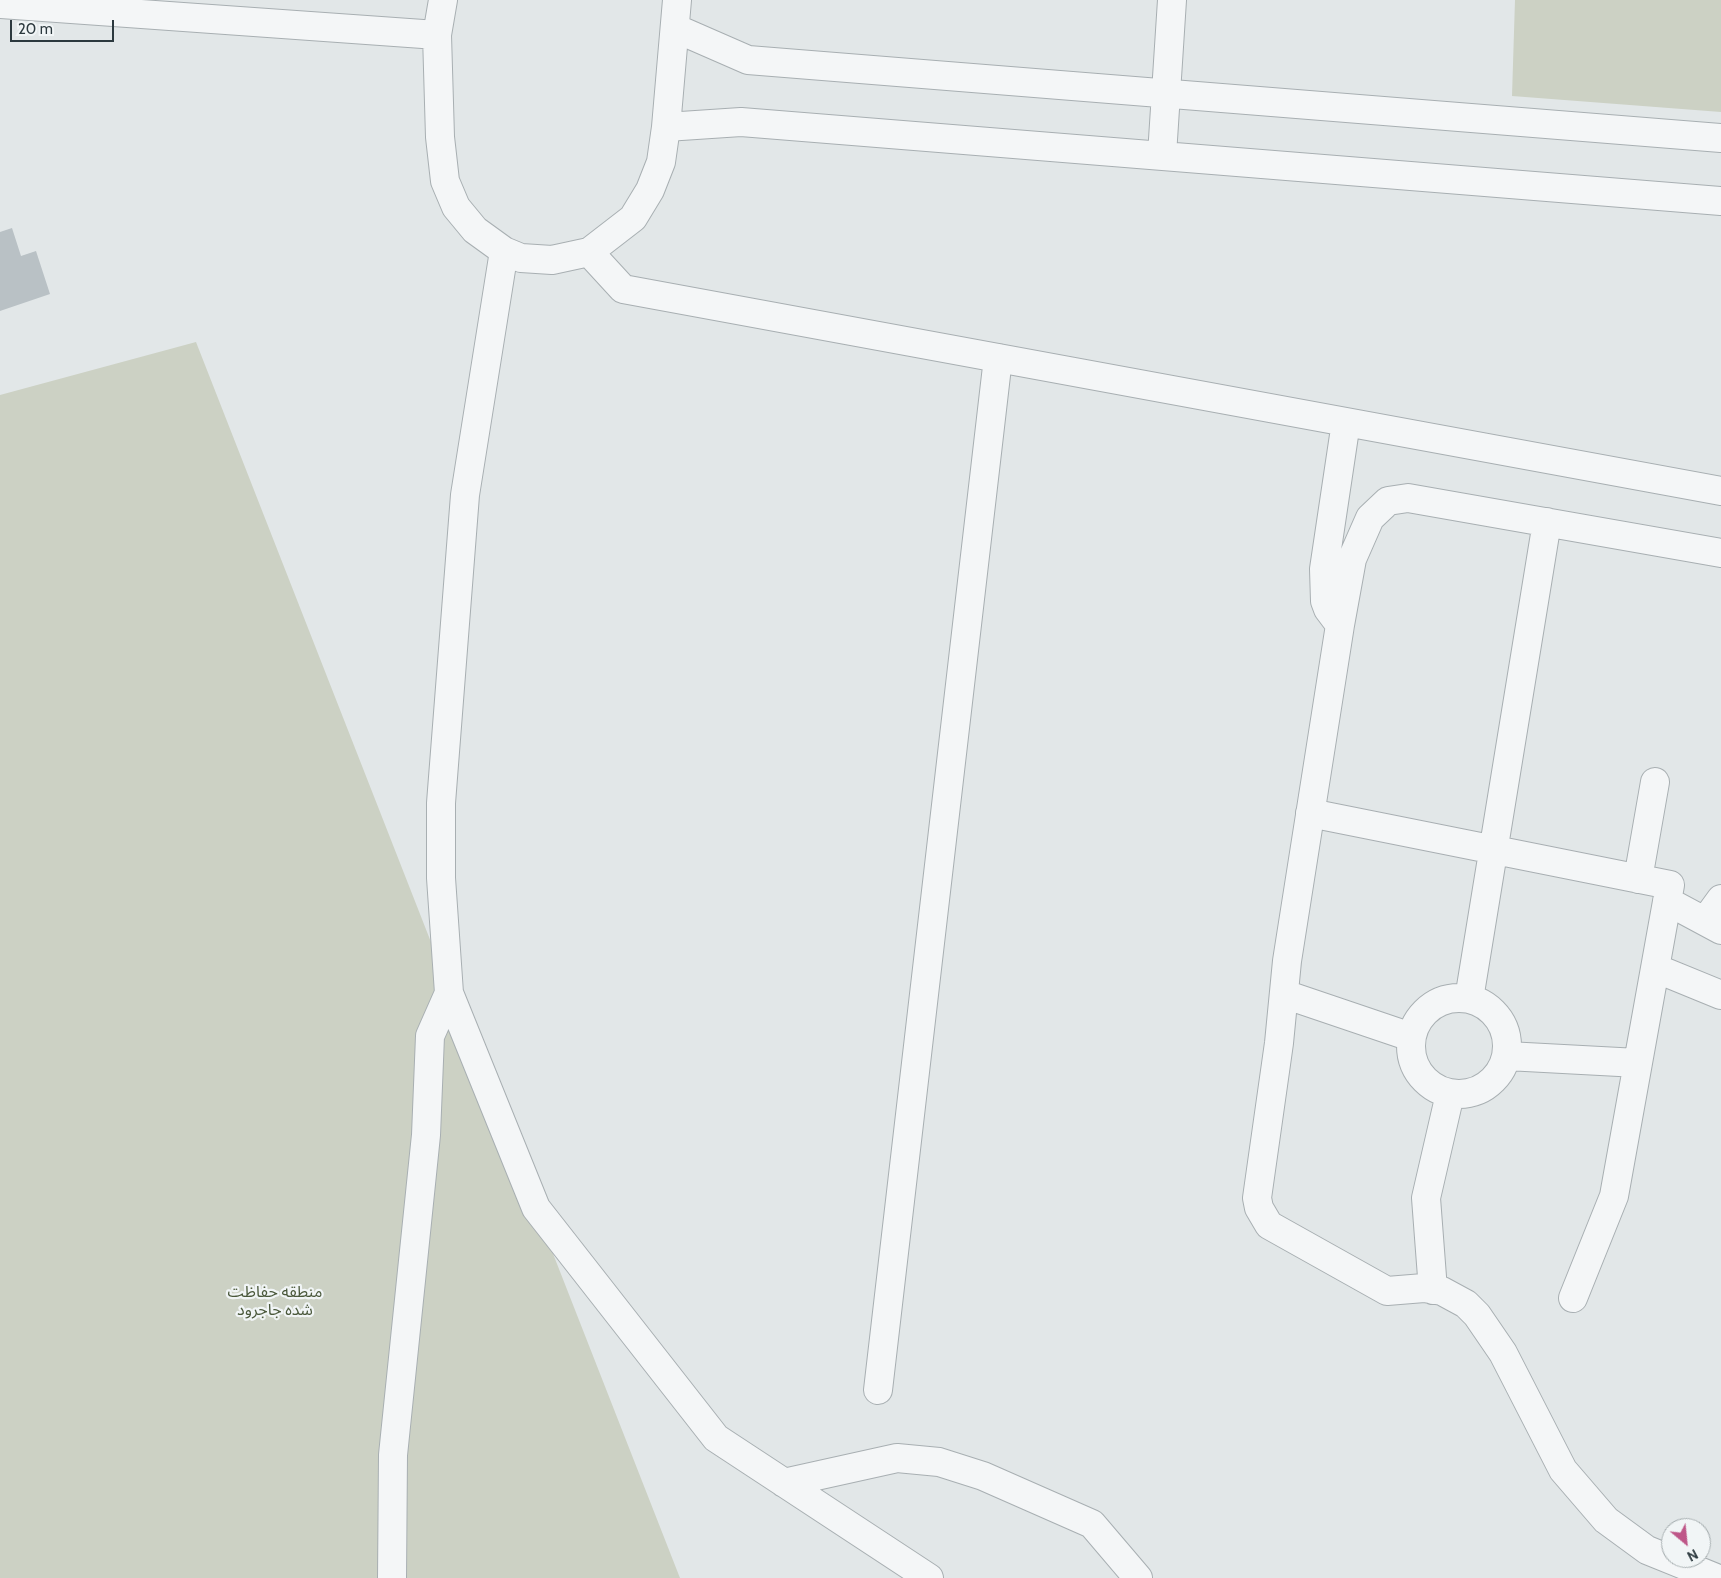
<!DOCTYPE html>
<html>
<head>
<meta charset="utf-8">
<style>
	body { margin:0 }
	#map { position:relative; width:1721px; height:1578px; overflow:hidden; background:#e2e7e8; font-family:Cabin,sans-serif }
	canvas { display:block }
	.north { position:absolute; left:1661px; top:1518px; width:50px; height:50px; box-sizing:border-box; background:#f1f5f6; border:1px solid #a2aaac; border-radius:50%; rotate:152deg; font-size:14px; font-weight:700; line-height:20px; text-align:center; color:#2c393e }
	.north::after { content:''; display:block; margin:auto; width:18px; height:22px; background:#be5688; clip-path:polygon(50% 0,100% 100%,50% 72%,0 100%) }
	.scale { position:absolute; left:10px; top:20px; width:104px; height:22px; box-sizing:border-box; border:2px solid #2c393e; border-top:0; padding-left:6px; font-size:15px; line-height:18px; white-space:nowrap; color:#2c393e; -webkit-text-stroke:4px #f1f5f6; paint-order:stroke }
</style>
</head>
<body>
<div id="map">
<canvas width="1721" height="1578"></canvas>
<div class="north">N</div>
<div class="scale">20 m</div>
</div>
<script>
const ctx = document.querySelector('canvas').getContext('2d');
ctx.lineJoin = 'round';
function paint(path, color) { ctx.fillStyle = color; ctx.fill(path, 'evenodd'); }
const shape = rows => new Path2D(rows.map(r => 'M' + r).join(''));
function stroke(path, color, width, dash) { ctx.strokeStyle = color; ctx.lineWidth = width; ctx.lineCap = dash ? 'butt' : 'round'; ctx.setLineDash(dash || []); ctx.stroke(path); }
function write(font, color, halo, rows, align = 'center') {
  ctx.font = font + ' Cabin,"Noto Sans Arabic",sans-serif'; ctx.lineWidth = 4.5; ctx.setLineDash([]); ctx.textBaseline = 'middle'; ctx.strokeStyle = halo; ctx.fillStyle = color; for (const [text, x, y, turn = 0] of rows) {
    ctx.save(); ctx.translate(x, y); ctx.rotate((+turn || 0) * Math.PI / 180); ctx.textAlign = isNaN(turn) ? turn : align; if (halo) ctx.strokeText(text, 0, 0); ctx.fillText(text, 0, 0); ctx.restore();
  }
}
paint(shape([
	[1515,0,1721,0,1721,112,1512,96],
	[196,342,680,1578,0,1578,0,395]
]), '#ccd1c4');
paint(shape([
	[12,228,21,256,36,251,50,294,0,311,0,232]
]), '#b9c1c5');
const minor = shape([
	[443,0,437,35,440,137,445,181,456,207,475,230,504,251,521,258,552,260,589,252,633,218,650,190,661,162,666,127,677,0],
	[0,4,437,35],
	[677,29,748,60,1721,138],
	[666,127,741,122,1721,201],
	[1162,155,1172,0],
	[504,251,465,495,441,803,441,878,449,993,536,1208,716,1438,929,1578],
	[589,252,623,289,1721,491],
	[1340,625,1328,609,1325,601,1324,569,1346,422],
	[1310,813,1670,885,1614,1196,1573,1298],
	[1638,879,1655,782],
	[1667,901,1721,930],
	[1705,921,1721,899],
	[1655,968,1721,995],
	[1284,994,1411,1037],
	'1411 1046a48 48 0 1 1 96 0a48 48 0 1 1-96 0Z',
	[1469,999,1547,522],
	[1507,1056,1638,1063],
	[1433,1290,1426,1198,1450,1094],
	[878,1390,998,358],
	[784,1483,897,1458,939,1462,983,1476,1092,1524,1138,1578],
	[392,1578,393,1455,426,1135,430,1036,449,993],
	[1716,1578,1647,1550,1606,1520,1563,1470,1503,1353,1477,1315,1466,1304,1442,1291,1424,1288,1387,1291,1269,1225,1259,1208,1257,1198,1279,1043,1287,961,1340,625,1352,559,1370,518,1388,501,1408,498,1721,553]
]);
stroke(minor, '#a8afb2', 30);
stroke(minor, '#f4f6f7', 28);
write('16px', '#4a583b', '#f1f5f6', [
	["منطقه حفاظت",275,1292],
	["شده جاجرود",275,1310]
]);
</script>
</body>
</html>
